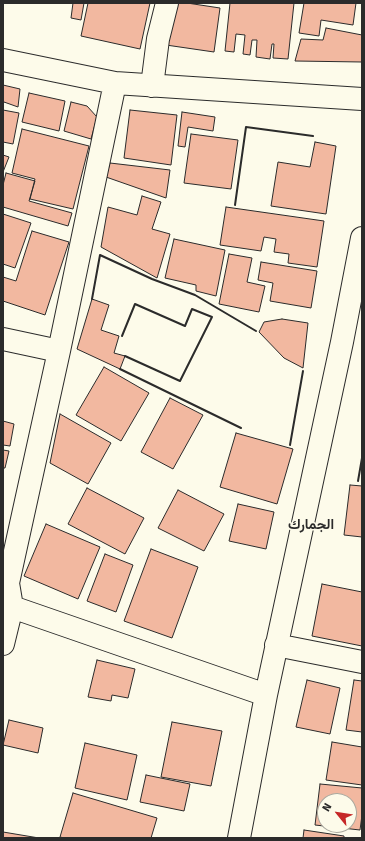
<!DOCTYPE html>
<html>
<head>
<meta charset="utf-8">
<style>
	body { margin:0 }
	#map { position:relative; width:365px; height:841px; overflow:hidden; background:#fdfbea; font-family:"Fira Sans",sans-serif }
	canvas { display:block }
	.frame { position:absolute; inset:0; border:4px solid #2b2b2b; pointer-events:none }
	.north { position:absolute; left:317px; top:793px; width:40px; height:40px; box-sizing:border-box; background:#fdfbea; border:1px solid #a9a89e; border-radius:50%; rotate:300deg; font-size:11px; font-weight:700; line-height:16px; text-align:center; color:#2b2b2b }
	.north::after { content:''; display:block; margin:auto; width:14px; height:18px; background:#c62828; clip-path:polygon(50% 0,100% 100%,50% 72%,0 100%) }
</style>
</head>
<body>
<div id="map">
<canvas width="365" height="841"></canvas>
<div class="frame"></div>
<div class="north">N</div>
</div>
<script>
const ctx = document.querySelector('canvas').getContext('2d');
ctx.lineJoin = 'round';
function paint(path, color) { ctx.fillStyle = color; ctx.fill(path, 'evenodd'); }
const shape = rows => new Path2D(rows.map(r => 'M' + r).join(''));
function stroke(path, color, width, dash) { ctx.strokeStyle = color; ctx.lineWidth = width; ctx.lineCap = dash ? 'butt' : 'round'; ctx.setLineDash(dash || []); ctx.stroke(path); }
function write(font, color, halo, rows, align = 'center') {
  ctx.font = font + ' "Fira Sans",Vazirmatn,sans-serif'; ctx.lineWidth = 3; ctx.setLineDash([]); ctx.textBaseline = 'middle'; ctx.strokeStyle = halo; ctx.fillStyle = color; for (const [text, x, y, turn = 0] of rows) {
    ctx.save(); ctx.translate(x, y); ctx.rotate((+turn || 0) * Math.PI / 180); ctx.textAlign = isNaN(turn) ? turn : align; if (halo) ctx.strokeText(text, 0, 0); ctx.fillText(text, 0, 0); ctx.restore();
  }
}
const building = shape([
	[73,3,84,3,81,20,71,18,73,3],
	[88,3,150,3,140,49,81,36,88,3],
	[172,3,187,3,220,8,214,52,166,45,172,3],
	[230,3,294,3,288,59,273,58,274,44,272,44,270,59,256,57,257,40,252,40,250,55,243,54,245,35,236,34,234,52,225,51,230,3],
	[304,3,356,3,353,25,321,20,319,36,299,33,304,3],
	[326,28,362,35,362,62,295,61,301,39,323,40,326,28],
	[3,85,20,89,18,107,4,102,3,104,3,85],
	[29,93,65,101,59,131,22,122,29,93],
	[71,102,87,106,97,117,91,139,64,131,71,102],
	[3,110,19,113,13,144,3,142,3,110],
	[130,110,177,115,171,165,124,158,130,110],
	[182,112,215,117,213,131,188,127,185,147,178,146,182,112],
	[22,129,89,146,73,209,30,199,35,179,12,173,22,129],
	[191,134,238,140,231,189,184,183,191,134],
	[315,142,336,146,326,214,271,206,278,162,310,167,315,142],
	[3,155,9,157,3,172,3,155],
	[110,163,170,170,166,198,106,177,110,163],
	[6,173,35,181,29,201,72,213,68,226,3,207,3,185,6,173],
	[142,196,161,202,152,229,170,234,157,278,101,247,108,207,137,215,142,196],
	[226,207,324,221,317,267,288,263,289,254,274,252,276,239,264,237,261,251,220,245,226,207],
	[3,214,31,223,15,268,3,264,3,214],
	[32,231,69,242,45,315,3,301,3,277,16,281,32,231],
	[174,239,225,250,216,296,196,291,196,285,165,278,174,239],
	[229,254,252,258,247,282,265,286,259,312,219,304,229,254],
	[261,262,317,271,311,308,270,301,273,283,258,280,261,262],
	[92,299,109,305,101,330,119,336,114,353,125,356,120,369,77,349,92,299],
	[282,319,308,323,303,368,284,358,259,332,264,322,282,319],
	[104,367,149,393,121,441,76,415,104,367],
	[170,398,203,415,173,469,141,452,170,398],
	[60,414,111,443,88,484,50,463,60,414],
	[3,421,14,424,10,446,3,445,3,421],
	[236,433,293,449,277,504,220,487,236,433],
	[3,450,9,451,5,468,3,468,3,450],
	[350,485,362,486,362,537,344,535,350,485],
	[87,488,144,518,125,554,68,524,87,488],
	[178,490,224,514,204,551,158,528,178,490],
	[238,504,274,512,266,549,229,541,238,504],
	[46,524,100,547,78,599,24,576,46,524],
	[151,549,198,567,172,638,124,621,151,549],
	[105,554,133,565,116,612,87,601,105,554],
	[322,584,362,592,362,646,312,636,322,584],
	[97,660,135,669,128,698,112,695,111,701,88,697,97,660],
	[307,680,340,688,330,734,296,727,307,680],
	[354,680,362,681,362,732,346,730,354,680],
	[9,720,43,728,38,753,3,745,9,720],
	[172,722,222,731,211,786,161,777,172,722],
	[332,742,362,747,362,785,326,780,332,742],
	[85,743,137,755,127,800,75,788,85,743],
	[146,775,190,784,184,811,140,802,146,775],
	[320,784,362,788,362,815,360,830,315,825,320,784],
	[325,801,349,801,349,825,325,825,325,801],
	[73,793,157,818,151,838,64,838,60,837,73,793],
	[304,830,344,836,344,838,303,838,304,830],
	[3,832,39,838,3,838,3,832]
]);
paint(building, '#f2b8a0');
stroke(building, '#2b2b2b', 1);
const street = shape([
	[3,60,115,83,362,99],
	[152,86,158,39,167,3],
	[3,339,59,351],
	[12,607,266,695],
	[3,644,12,607,8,583,59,351,115,83],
	[276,645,362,662],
	[239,838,266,695,342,342,362,238]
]);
stroke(street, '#2b2b2b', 24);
stroke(street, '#fdfbea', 22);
stroke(shape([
	[235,205,246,127,313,136],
	[92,299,100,255,152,279,195,295,256,331],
	[122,336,135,304,185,326,192,309,212,317,180,381,125,356],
	[120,369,241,428],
	[290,445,303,371],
	[358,481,362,458]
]), '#2b2b2b', 2);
write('bold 14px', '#2b2b2b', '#fdfbea', [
	["الجمارك",311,525]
]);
</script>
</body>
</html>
